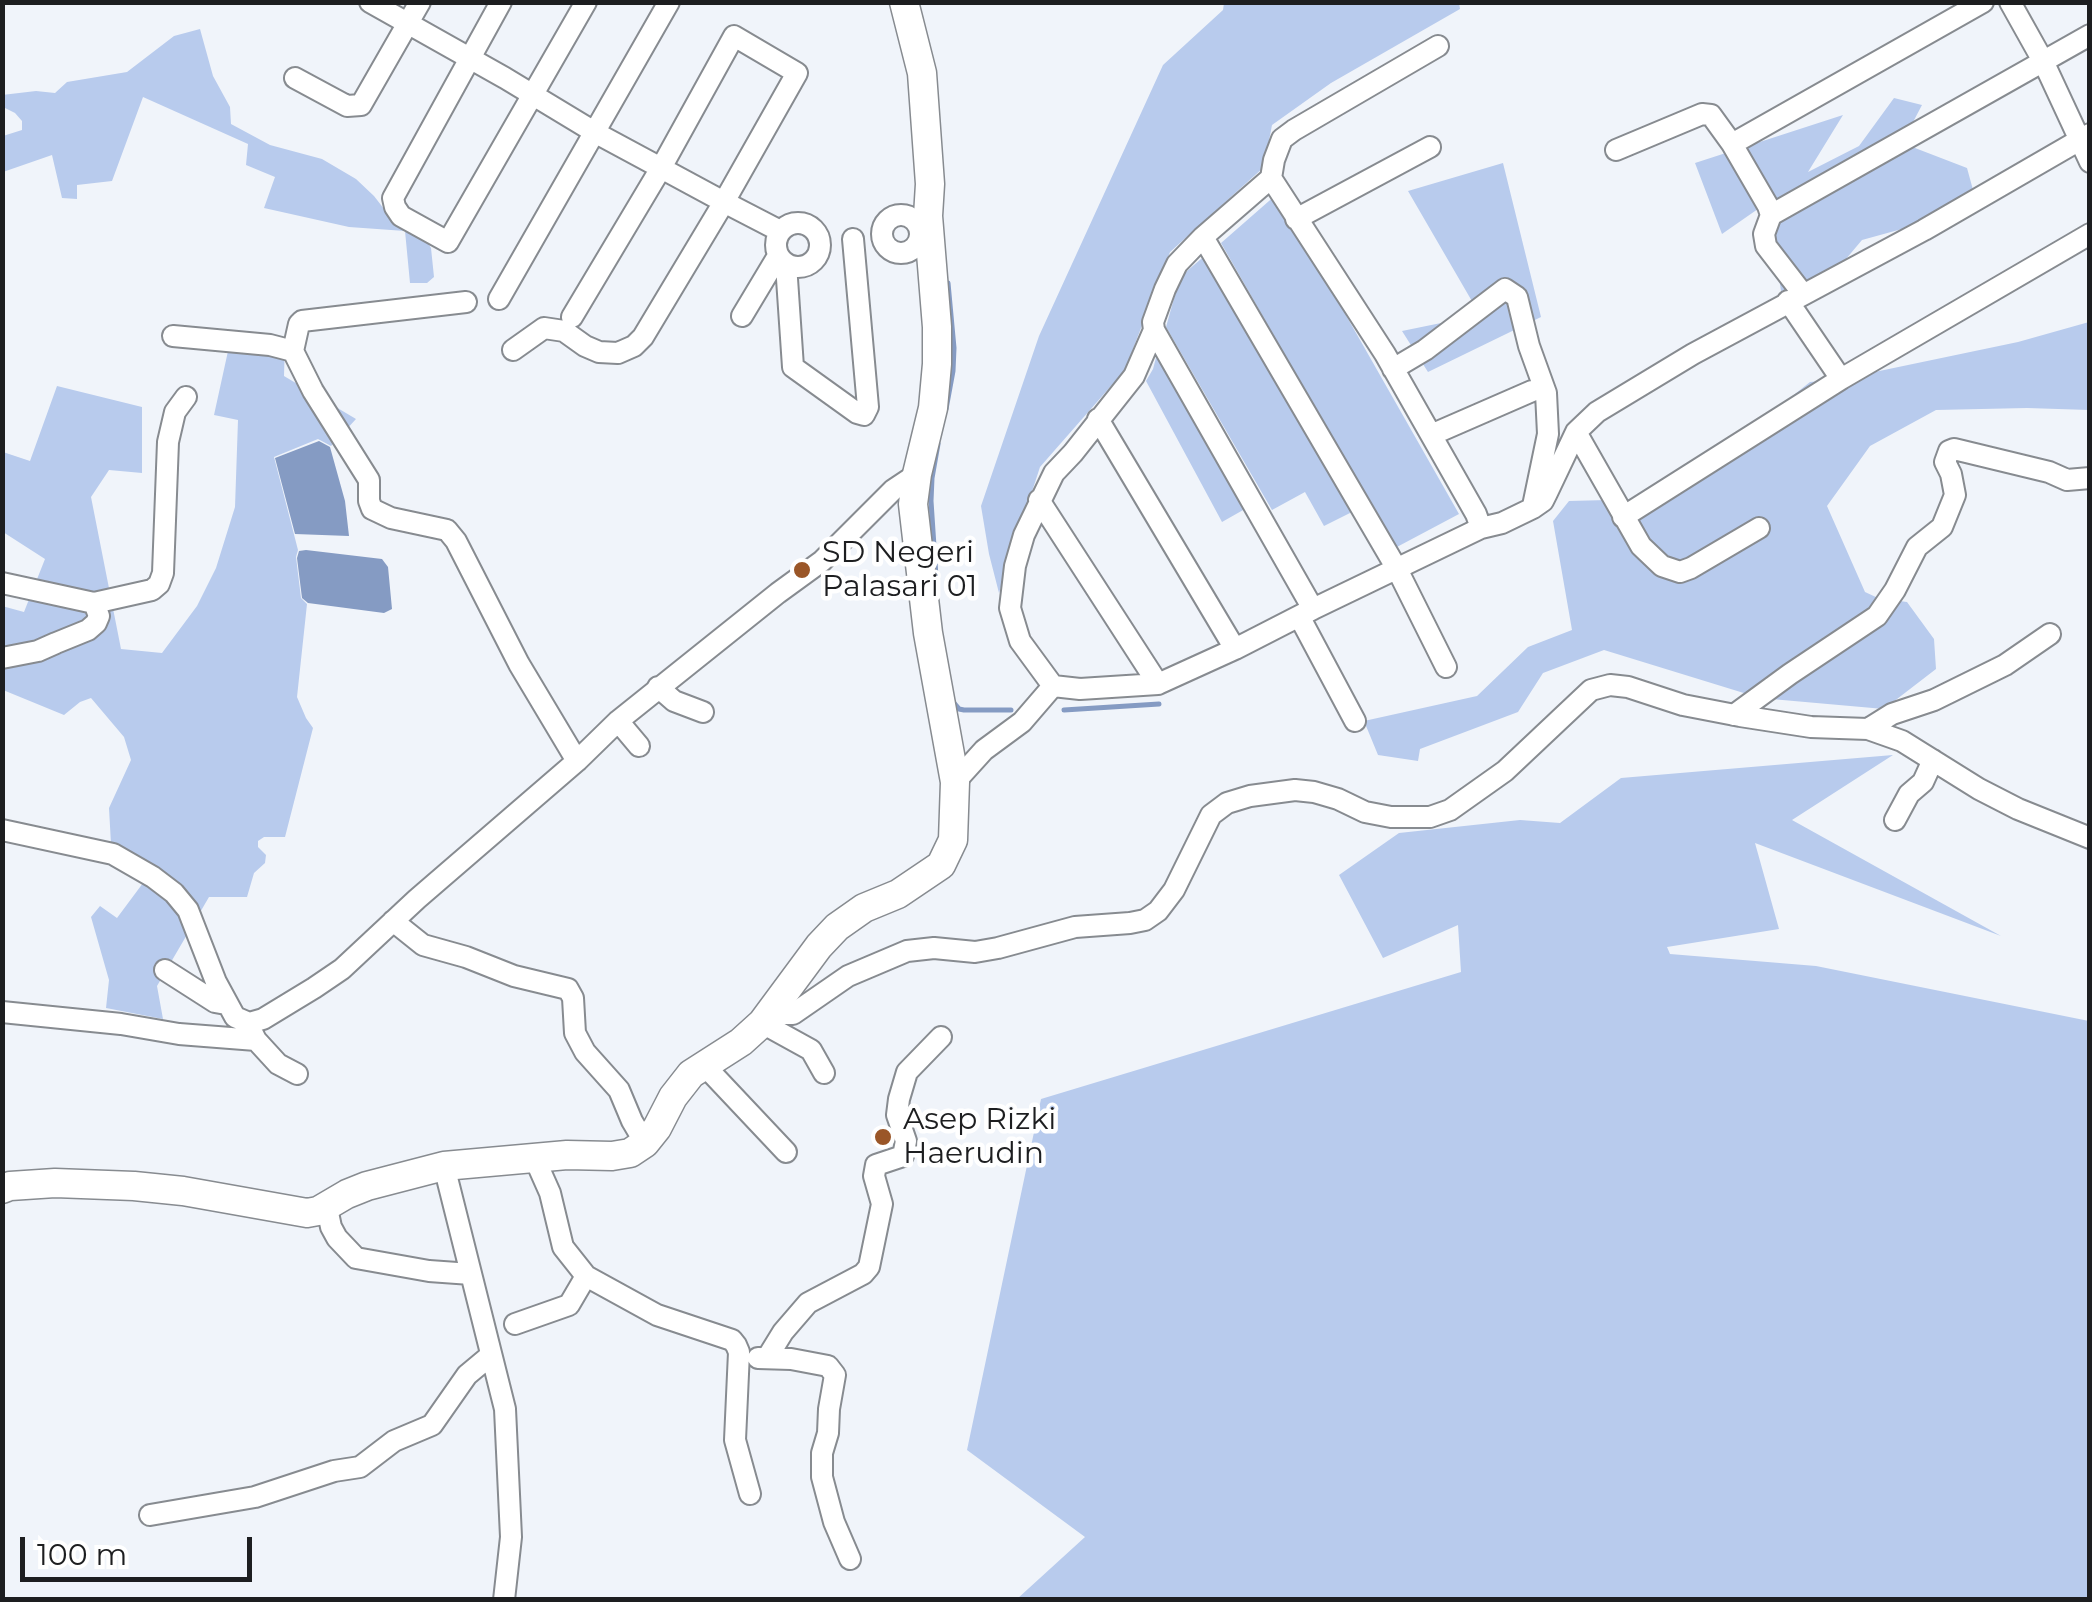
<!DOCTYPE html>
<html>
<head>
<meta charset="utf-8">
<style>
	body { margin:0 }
	#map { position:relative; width:2092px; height:1602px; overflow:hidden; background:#f0f4fa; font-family:Montserrat,sans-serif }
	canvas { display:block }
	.frame { position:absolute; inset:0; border:5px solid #1d1e20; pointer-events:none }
	.scale { position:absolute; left:20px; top:1537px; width:232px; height:45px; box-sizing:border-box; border:5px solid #1d1e20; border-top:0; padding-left:12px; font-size:30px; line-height:35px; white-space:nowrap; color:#1d1e20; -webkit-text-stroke:8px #fff; paint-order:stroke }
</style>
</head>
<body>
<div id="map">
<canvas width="2092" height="1602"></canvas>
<div class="frame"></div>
<div class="scale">100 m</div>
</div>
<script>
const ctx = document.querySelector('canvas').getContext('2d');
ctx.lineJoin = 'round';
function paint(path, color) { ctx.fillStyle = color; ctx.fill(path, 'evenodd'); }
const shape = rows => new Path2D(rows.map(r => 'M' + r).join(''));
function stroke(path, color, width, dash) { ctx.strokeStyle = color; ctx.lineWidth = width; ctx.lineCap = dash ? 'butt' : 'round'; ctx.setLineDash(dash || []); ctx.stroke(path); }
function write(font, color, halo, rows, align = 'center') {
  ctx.font = font + ' Montserrat,sans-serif'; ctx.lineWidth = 9; ctx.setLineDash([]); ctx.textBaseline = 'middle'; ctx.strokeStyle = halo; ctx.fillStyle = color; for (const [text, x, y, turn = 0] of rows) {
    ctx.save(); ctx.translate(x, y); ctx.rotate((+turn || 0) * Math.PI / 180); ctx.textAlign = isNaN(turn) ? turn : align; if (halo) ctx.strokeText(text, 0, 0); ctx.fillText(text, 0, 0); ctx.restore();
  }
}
paint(shape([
	[1224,3,1459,3,1460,9,1331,83,1272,125,1264,167,1170,252,1125,370,1040,467,999,593,989,554,981,506,1039,336,1163,65,1223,10],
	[200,29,213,76,230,107,231,124,270,145,322,159,356,179,374,196,391,218,420,230,431,248,434,277,427,283,410,283,405,231,349,227,264,208,275,177,246,165,248,144,143,97,112,181,77,185,77,199,62,198,52,155,3,172,3,136,22,130,22,121,15,113,3,107,2,95,36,91,55,93,67,82,127,72,174,36],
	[1894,98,1922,105,1902,143,1967,168,1978,208,1862,240,1835,272,1781,291,1768,202,1722,234,1695,163,1843,115,1808,172,1859,146],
	[1503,163,1541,317,1428,372,1402,331,1480,315,1408,191],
	[1277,194,1459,514,1395,548,1221,243],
	[1208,253,1354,511,1324,526,1305,492,1272,510,1166,327,1180,277],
	[2089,322,2089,410,2027,408,1936,410,1870,446,1827,506,1865,592,1878,598,1907,602,1934,639,1936,669,1884,709,1760,698,1604,650,1543,673,1518,712,1420,749,1418,761,1378,755,1364,721,1477,696,1528,647,1572,630,1553,521,1569,501,1646,499,1715,458,1810,382,1841,379,2018,342],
	[285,341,284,376,356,419,331,446,318,439,274,457,298,550,296,557,301,598,307,604,297,697,306,718,313,728,285,837,264,837,258,841,258,847,266,855,265,863,254,873,247,897,209,897,157,986,163,1019,106,1008,109,980,91,917,100,906,117,918,143,883,104,853,111,844,109,808,131,760,124,737,91,698,80,702,64,715,3,690,2,606,24,612,45,559,3,532,3,452,30,461,57,386,142,407,142,473,109,470,91,497,121,649,162,653,197,606,216,568,235,507,238,420,214,415,230,342],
	[1157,354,1252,505,1222,522,1146,381,1153,369],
	[1893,755,1792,820,2001,936,1755,843,1779,929,1667,947,1670,954,1816,966,2089,1021,2089,1599,1017,1599,1085,1537,967,1450,1041,1099,1461,972,1458,925,1383,958,1339,875,1399,833,1520,820,1560,823,1621,778]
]), '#b8cbed');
paint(shape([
	[319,441,330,447,345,501,349,536,295,534,275,458],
	[306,550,382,559,388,567,392,609,384,613,308,603,302,598,297,558,299,551]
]), '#859bc3');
stroke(shape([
	[946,409,953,371,954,348,948,283],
	[937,592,931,501,932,478,938,444],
	[953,702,959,709,964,710,1011,710],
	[1064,710,1159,704]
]), '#859bc3', 5);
const minor = shape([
	[370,2,505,78,596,133,661,168,724,202,797,73,734,36,661,168,572,317],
	[501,2,393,198,395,207,401,216,448,242,586,2],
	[2010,2,2043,61,2090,162],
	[295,78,347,106,361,105,420,2],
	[1732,144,1983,2],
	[1616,150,1702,114,1711,115,1732,144,1768,206,1771,215,1764,234,1766,246,1803,294],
	[1271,178,1385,354,1476,514,1481,528],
	[1771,215,2090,35],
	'882 234a19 19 0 1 1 38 0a19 19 0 1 1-38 0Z',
	[1296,219,1430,147],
	'776 245a22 22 0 1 1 44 0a22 22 0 1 1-44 0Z',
	[1203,237,1397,569,1446,667],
	[786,264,793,367,857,413,864,415,868,407,853,239],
	[499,299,669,2],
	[1788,301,1841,379],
	[742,316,778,256],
	[1154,330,1313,609],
	[173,336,270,345,293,351,313,391,369,480,369,501,372,509,391,518,447,530,456,541,519,664,577,761],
	[513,350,544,328,564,331,585,346,599,352,618,353,634,346,643,337,724,202,780,231],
	[293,351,299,324,302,321,466,302],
	[1393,369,1425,350,1505,289,1517,297,1529,346,1546,393,1548,434,1533,506],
	[1098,419,1235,649],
	[1576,432,1641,546,1662,566,1680,572,1691,568,1759,528],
	[1431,435,1532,391],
	[1039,500,1158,684],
	[1623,517,1841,379,2090,234],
	[2,583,94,603,99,616,96,623,88,630,56,643,38,651,2,658],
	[94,603,152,590,159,584,163,573,168,442,175,412,186,397],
	[1299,616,1355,721],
	[1053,686,1020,641,1010,608,1015,566,1024,535,1054,473,1073,453,1134,376,1154,330,1153,322,1165,289,1177,264,1203,237,1271,178,1274,160,1282,139,1294,130,1438,46],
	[658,687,674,701,703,712],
	[1734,715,1790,674,1877,616,1895,590,1917,547,1942,527,1955,495,1951,474,1945,462,1949,451,1954,449,2049,472,2067,480,2090,478],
	[618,721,639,746],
	[1868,729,1892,714,1934,700,2005,665,2050,634],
	[955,782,984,750,1022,722,1053,686,1080,689,1158,684,1235,649,1313,609,1481,528,1502,523,1533,508,1543,501,1547,493,1576,432,1597,412,1693,354,1924,230,2090,134],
	[1895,820,1909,794,1923,782,1933,760],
	[2,830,113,854,153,877,174,893,188,910,216,982,235,1017,249,1023,263,1019,314,988,342,969,417,899,577,761,618,721,778,593,822,561,893,490,917,474],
	[393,921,423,945,466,957,514,976,568,989,573,998,575,1033,585,1052,619,1090,632,1121,645,1143],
	[165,970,215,1002,226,1004],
	[2,1012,121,1024,179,1034,256,1040],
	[769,1014,793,1014,848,976,907,951,934,948,975,952,998,948,1075,927,1130,923,1145,920,1158,911,1174,890,1211,815,1227,803,1250,796,1295,790,1314,792,1338,799,1365,812,1391,817,1430,817,1450,810,1505,771,1591,690,1610,685,1628,687,1683,705,1740,716,1811,727,1868,729,1902,741,1979,789,2018,809,2090,838],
	[762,1023,811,1050,824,1073],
	[251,1030,256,1040,278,1064,297,1074],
	[704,1065,786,1152],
	[534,1157,550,1193,563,1247,586,1276,657,1315,732,1340,736,1345,739,1352,735,1440,750,1494],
	[444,1166,505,1409,511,1537,504,1600],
	[327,1208,331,1227,337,1238,356,1258,429,1271,471,1274],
	[515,1324,569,1305,586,1276],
	[758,1358,791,1359,828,1366,835,1375,829,1409,828,1433,822,1453,822,1477,834,1522,850,1559],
	[767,1358,783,1332,808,1303,863,1274,869,1267,882,1204,874,1176,876,1165,903,1156,906,1141,897,1115,899,1099,907,1072,941,1037],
	[150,1515,255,1497,334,1471,360,1467,394,1441,432,1425,467,1375,491,1355]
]);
const major = shape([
	[2,1189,10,1186,55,1183,134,1186,183,1191,307,1213,318,1211,347,1194,367,1186,444,1166,567,1155,612,1156,630,1153,645,1143,657,1128,673,1097,691,1074,741,1042,762,1023,819,946,837,927,864,908,898,894,941,865,953,840,955,782,928,633,913,504,917,474,933,408,937,364,937,327,928,216,930,184,922,73,904,2]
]);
stroke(minor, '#878b90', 24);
stroke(major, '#878b90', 31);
stroke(minor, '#fff', 20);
stroke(major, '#fff', 28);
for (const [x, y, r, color] of [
	[802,570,10,"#9a5628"],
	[883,1137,10,"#9a5628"]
]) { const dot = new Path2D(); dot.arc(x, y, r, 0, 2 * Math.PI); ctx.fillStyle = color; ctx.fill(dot); stroke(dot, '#fff', 4); }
write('30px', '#1d1e20', '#fff', [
	["SD Negeri",822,553],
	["Palasari 01",822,587],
	["Asep Rizki",903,1120],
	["Haerudin",903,1154]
], 'left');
</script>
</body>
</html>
